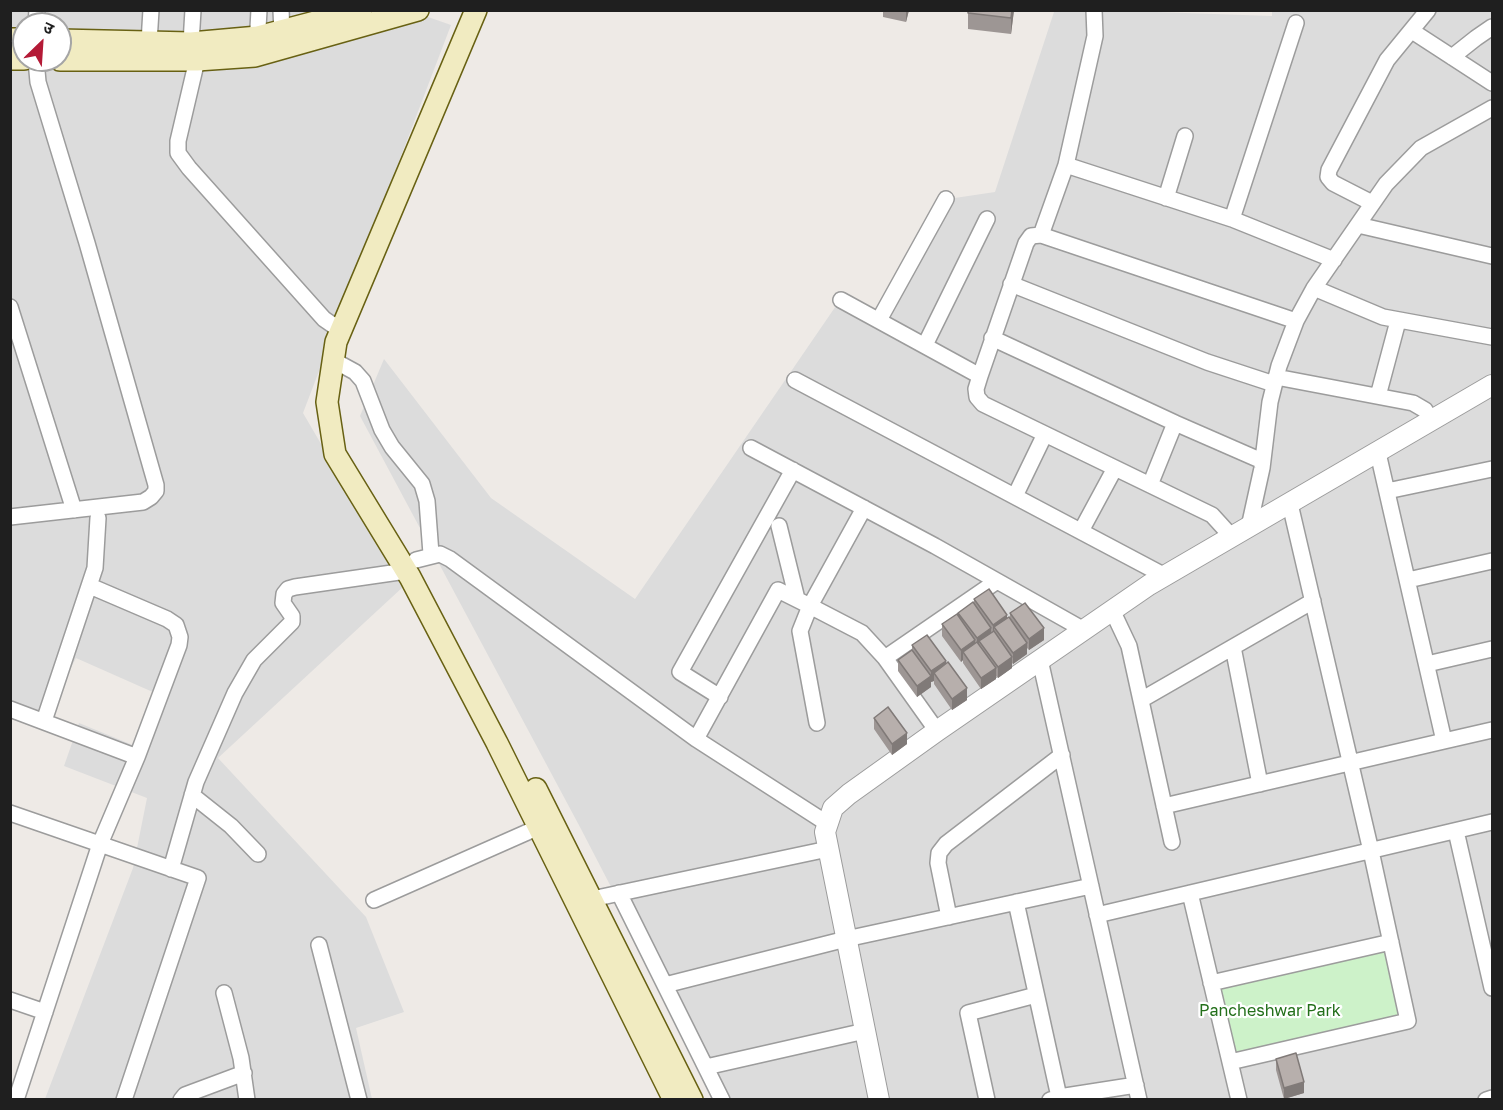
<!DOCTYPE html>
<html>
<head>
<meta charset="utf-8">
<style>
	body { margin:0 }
	#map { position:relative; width:1503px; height:1110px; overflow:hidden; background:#eeeae6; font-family:"Golos Text","Noto Sans Devanagari",sans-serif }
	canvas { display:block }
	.frame { position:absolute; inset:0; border:12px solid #1f1f1f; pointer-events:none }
	.north { position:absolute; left:12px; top:12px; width:60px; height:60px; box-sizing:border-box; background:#fff; border:2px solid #a5a5a5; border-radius:50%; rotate:25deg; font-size:16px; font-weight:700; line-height:24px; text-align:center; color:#1f1f1f }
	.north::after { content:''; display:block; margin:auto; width:21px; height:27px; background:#b41a36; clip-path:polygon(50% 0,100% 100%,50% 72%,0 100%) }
</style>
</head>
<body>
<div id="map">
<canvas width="1503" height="1110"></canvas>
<div class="frame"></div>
<div class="north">उ</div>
</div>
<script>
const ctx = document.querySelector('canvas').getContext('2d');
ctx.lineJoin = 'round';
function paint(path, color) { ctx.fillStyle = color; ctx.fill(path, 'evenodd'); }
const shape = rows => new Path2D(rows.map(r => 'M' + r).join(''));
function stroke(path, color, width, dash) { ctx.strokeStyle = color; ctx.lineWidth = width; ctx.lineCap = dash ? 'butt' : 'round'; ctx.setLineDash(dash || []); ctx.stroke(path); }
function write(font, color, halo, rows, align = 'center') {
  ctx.font = font + ' "Golos Text",sans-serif'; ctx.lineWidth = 4.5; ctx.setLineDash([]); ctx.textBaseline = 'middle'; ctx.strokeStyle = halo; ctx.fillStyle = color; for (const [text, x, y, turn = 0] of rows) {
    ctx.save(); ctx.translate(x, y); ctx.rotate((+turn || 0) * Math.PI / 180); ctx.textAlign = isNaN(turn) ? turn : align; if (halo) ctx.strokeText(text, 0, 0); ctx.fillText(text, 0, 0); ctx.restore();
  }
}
paint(shape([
	[408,10,451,25,303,413,404,586,218,758,366,917,404,1012,356,1028,372,1099,45,1099,133,868,147,798,64,766,79,723,140,748,164,697,76,658,42,725,11,714,11,11],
	[24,24,60,24,60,60,24,60],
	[1272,11,1492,11,1492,1099,721,1099,581,829,360,416,384,359,491,498,635,599,840,300,872,315,948,199,995,192,1054,12,1156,12,1272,16]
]), '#dcdcdc');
paint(shape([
	[1391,942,1408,1021,1230,1062,1211,983]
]), '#cdf2c9');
const minor = shape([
	[281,10,282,32],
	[36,24,37,10],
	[1412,31,1492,83],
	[149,42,151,10],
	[191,43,193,10],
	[257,46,259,10],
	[1452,57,1476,38,1492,27],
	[197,60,178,141,178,153,189,168,324,319,340,330],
	[1066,165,1232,219,1334,260],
	[1166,198,1185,136],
	[1372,203,1333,183,1328,177,1329,170,1387,60,1428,10],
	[1232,219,1296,23],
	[1358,225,1492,256],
	[1041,235,1296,321],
	[1011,284,1207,362,1274,384],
	[1314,288,1383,317,1492,337],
	[841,300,980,376,976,389,977,397,983,404,1212,515,1232,537],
	[10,307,74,510],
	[879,320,946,199],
	[992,338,1175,423,1150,485],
	[925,345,987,219],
	[333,360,355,372,363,381,382,430,392,447,422,484,427,501,431,554],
	[980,376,1026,243,1031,236,1041,235,1066,165,1095,36,1094,10],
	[1276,377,1413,403,1425,410,1432,421],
	[795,380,1165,576],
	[1378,396,1398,321],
	[1175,423,1262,461],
	[751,448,935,546,1084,630],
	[1378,453,1444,741,1492,730],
	[1387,491,1492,469],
	[1015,496,1045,434],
	[864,508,810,606,862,633,885,658,937,731],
	[10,517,143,502,151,497,156,491,156,485,87,243,38,82,36,60],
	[779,526,797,599],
	[1249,527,1262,468,1270,402,1279,366,1296,321,1314,288,1386,184,1421,148,1492,108],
	[1081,531,1115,468],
	[416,560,440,554,450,559,696,739,828,824],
	[1408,580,1492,561],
	[90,586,167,619,176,625,180,637,179,645,137,757],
	[1112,610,1129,646,1172,842],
	[1233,647,1260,784],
	[885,658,997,581],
	[1040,660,1139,1100],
	[1427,664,1492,649],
	[720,697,680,672,793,470],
	[1141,700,1313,601],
	[10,709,137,757,100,844,16,1100],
	[44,721,95,568,98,518],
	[696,739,778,590,810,606,800,631,817,723],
	[192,795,231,826,258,854],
	[1164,806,1444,741],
	[10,813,198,878,124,1100],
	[1456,831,1492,988],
	[171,869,196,782,235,693,254,660,292,622,292,616,283,603,284,594,288,589,295,587,406,571],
	[619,893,722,1100],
	[1190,893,1239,1100],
	[592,899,828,849],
	[374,900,539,827],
	[1016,902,1059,1097,1050,1100],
	[1097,915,1492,822],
	[949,917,938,863,939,853,946,844,1062,755],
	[319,945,359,1100],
	[1211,983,1391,942],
	[665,985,846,939,1091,886],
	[224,993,241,1058,247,1100],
	[10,1000,45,1012],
	[1230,1062,1408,1021,1371,851,1290,504],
	[706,1067,865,1031],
	[1059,1097,1136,1085],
	[181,1100,185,1095,244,1073],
	[987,1100,968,1013,1036,995],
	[1486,1100,1492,1098]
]);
const tertiary = shape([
	[879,1100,825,832,833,808,849,794,937,731,1149,585,1492,385]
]);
const secondary = shape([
	[476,10,336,342,327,402,335,454,410,577,497,743,674,1100],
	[10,39,24,39],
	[60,40,191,43,258,37,361,10],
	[10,59,24,59],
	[60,60,197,60,255,56,418,10],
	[536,789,692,1100]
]);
stroke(minor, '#9c9c9c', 18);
stroke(tertiary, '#9c9c9c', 22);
stroke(secondary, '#686113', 24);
stroke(minor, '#fff', 15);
stroke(tertiary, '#fff', 20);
stroke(secondary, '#f1ebc1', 21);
paint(shape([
	[883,10,909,10,906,22,883,17],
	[968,10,1014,10,1011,34,968,29],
	[974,599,1010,619,1010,613,1044,640,1029,650,1027,648,1027,654,1013,664,1012,663,1012,668,998,678,996,676,996,679,981,689,963,663,963,660,961,662,942,636,942,624,958,617,958,613,974,604],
	[912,645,946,664,967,700,952,710,934,684,934,681,931,682,931,687,917,697,898,671,898,660,912,650],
	[874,718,907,744,892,755,874,729],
	[1276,1059,1304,1093,1284,1099,1276,1070]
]), '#9d9694');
paint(shape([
	[906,10,909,10,906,22],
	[1012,10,1014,10,1011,34,1011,18],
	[1007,615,1007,626,994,627,994,635,993,637,993,625],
	[991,628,991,639,979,641,979,648,977,650,977,638],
	[1044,628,1044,640,1029,650,1029,639],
	[975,640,975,651,963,652,963,660,961,662,961,650],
	[1027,643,1027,654,1013,664,1013,653],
	[1012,657,1012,668,998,678,998,667],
	[946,661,946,672,934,673,934,681,931,682,931,671],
	[996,668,996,679,981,689,981,678],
	[931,676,931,687,917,697,917,686],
	[967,688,967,700,952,710,952,699],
	[907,733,907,744,892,755,892,744],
	[1304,1082,1304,1093,1284,1099,1284,1088]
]), '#807a78');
const building = shape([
	[968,10,1012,10,1011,18,968,13,968,10],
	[989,589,1007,615,993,625,974,599,989,589],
	[973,602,991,628,977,638,958,613,973,602],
	[1025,603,1044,628,1029,639,1010,613,1025,603],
	[957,614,975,640,961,650,942,624,957,614],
	[1009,617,1027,643,1013,653,994,627,1009,617],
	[994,631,1012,657,998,667,979,641,994,631],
	[927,635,946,661,931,671,912,645,927,635],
	[977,642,996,668,981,678,963,652,977,642],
	[912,650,931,676,917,686,898,660,912,650],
	[948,662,967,688,952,699,934,673,948,662],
	[888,707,907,733,892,744,874,718,888,707],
	[1296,1053,1304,1082,1284,1088,1276,1059,1296,1053]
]);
paint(building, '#b7afac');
stroke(building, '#807a78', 1.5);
write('16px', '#236f1a', '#fff', [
	["Pancheshwar Park",1270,1011]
]);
</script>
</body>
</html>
